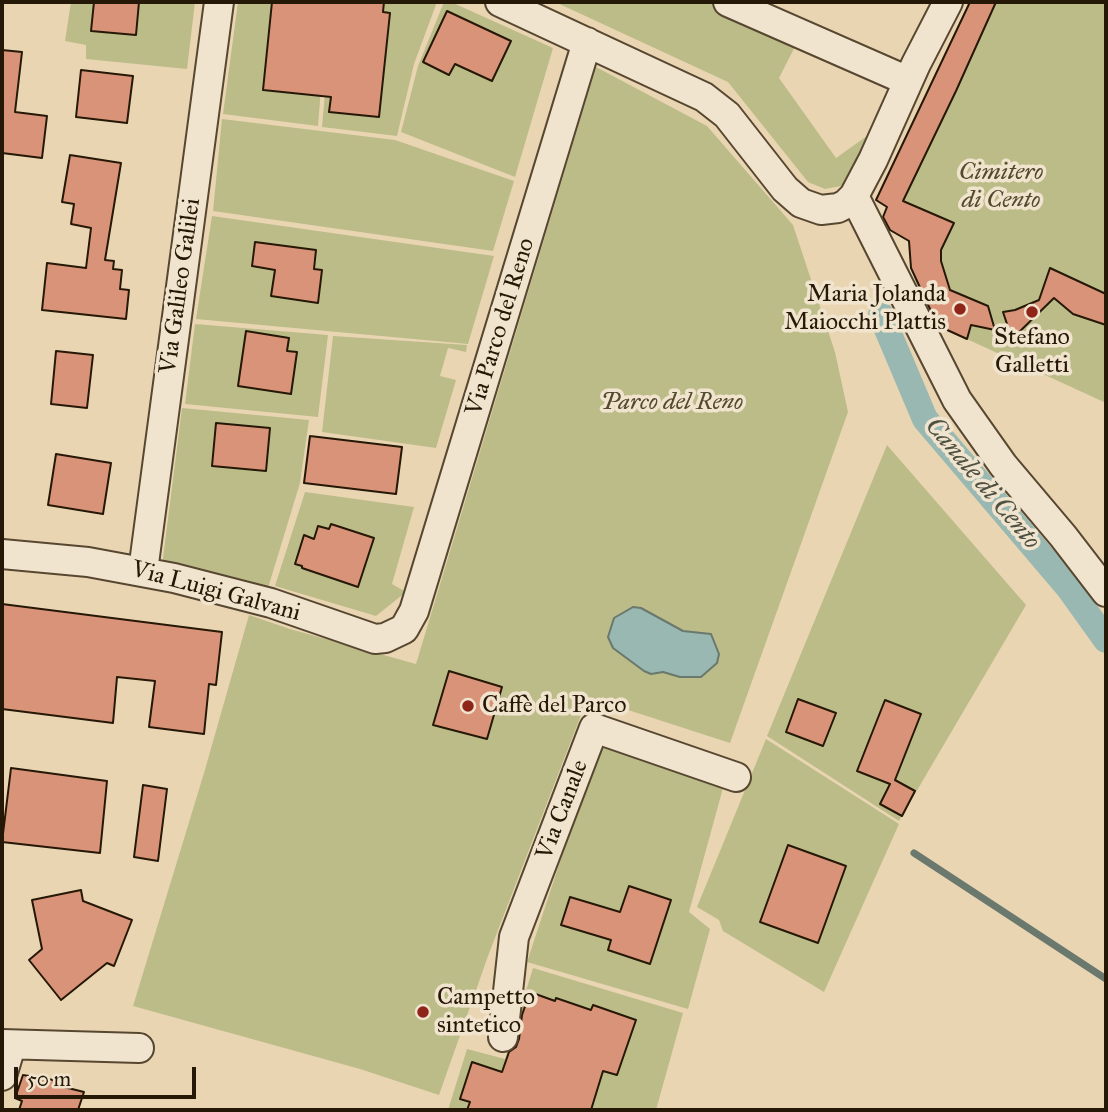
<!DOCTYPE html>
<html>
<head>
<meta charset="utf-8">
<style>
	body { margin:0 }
	#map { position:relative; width:1108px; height:1112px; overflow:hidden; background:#ead5b3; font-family:"IM FELL Great Primer",serif }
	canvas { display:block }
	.frame { position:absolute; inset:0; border:4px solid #261806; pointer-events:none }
	.scale { position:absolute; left:14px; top:1067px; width:182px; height:32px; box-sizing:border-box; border:4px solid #261806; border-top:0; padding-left:9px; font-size:21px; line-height:24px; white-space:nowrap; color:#261806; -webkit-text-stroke:5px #f1e4ce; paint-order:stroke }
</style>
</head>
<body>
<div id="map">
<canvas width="1108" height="1112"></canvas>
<div class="frame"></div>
<div class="scale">50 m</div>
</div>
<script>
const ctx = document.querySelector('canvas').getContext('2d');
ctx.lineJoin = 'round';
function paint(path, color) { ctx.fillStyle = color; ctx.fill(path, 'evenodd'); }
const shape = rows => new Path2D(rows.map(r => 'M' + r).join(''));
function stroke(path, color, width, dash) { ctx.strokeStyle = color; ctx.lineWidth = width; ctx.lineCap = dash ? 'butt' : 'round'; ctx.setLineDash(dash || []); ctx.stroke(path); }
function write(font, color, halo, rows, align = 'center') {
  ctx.font = font + ' "IM FELL Great Primer",serif'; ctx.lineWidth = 7; ctx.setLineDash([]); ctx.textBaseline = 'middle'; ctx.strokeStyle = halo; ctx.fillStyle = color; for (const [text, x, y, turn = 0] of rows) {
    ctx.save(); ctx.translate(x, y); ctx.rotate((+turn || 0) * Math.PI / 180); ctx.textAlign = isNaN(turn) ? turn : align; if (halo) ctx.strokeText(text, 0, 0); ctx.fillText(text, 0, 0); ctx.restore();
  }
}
paint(shape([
	[71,2,195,2,187,69,86,59,86,45,65,41],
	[238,2,328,2,318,126,223,114],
	[333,2,437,2,414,64,397,136,322,127],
	[444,2,451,2,553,48,515,177,401,132,418,66],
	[555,2,760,2,807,23,779,78,836,158,874,131,857,169,841,186,825,189,808,182,728,82],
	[970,2,1106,2,1106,403,945,329,921,298,911,268,909,241,880,225,887,208,876,200],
	[596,67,707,126,793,225,835,352,848,412,730,743,588,697,488,956,439,1095,360,1069,133,1006,204,773,249,615,290,629,416,664],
	[222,119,395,140,514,181,493,251,213,211],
	[212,216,494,256,468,344,196,319],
	[195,324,328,335,318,417,185,404],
	[333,336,467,345,466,352,448,348,440,376,456,380,436,448,322,432],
	[182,408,309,420,300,483,268,588,162,566],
	[887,445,1026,605,899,821,767,736],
	[305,492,414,507,392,584,406,592,376,616,275,586],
	[766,739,899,824,824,992,723,931,719,920,697,907],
	[599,743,723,788,689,912,710,929,688,1009,527,962],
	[533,968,683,1013,656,1110,448,1110,467,1049,505,1059]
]), '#bcbc89');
const water = shape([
	[633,607,641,608,683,631,711,634,719,654,717,663,701,677,680,677,663,672,651,674,644,671,613,648,608,637,614,618,633,607]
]);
paint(water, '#98b8b1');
stroke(water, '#6a786d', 2);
stroke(shape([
	[914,853,1106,979]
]), '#6a786d', 7);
stroke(shape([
	[881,315,925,419,1068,587,1106,640]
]), '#98b8b1', 26);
const building = shape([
	[94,2,139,2,136,35,91,31,94,2],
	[272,2,384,2,383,12,390,13,379,117,329,112,331,97,263,90,272,2],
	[970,2,996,2,956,91,903,201,954,223,941,250,941,261,950,290,988,306,995,330,971,325,967,339,945,329,930,309,911,268,909,241,890,230,883,217,887,207,876,200,970,2],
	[447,11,511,41,492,81,455,64,449,75,423,62,447,11],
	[2,50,22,52,15,112,47,116,42,158,2,153,2,50],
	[81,70,133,76,127,123,76,117,81,70],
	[70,155,121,163,105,260,114,261,113,269,122,270,120,289,129,290,126,319,42,310,47,263,86,268,91,228,71,224,74,204,62,202,70,155],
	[255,242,316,250,314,269,322,270,318,303,271,296,275,270,252,266,255,242],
	[1050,268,1106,294,1106,325,1073,314,1054,298,1012,339,1003,312,1015,310,1039,300,1050,268],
	[246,331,289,338,287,351,297,352,291,394,238,386,246,331],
	[56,351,93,355,87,408,51,404,56,351],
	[216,423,270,428,266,471,212,466,216,423],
	[310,436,402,447,396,494,304,483,310,436],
	[56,454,111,463,103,514,48,505,56,454],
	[331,524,374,538,358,587,302,568,302,566,295,564,304,535,314,539,318,526,329,529,331,524],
	[2,604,222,632,216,685,209,684,204,734,149,727,155,681,117,677,113,723,2,709,2,604],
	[449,671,502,687,487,739,433,725,449,671],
	[798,699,836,713,823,746,786,732,798,699],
	[885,700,921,714,895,780,915,791,902,816,880,804,890,784,857,771,885,700],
	[11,768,107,781,100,853,2,842,11,768],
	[143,785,167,789,158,861,134,857,143,785],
	[788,845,846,866,818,943,760,922,788,845],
	[629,886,671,900,650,964,608,950,611,940,561,925,570,897,620,912,629,886],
	[81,890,83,901,132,920,114,966,107,963,61,1000,29,960,42,949,32,900,81,890],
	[530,992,555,1001,556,998,591,1010,593,1005,636,1020,617,1075,603,1071,591,1110,467,1110,470,1102,460,1099,472,1062,502,1072,509,1052,516,1047,519,1039,522,1015,530,992],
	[23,1075,66,1082,64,1087,84,1092,78,1110,19,1110,22,1101,15,1098,23,1075]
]);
paint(building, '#d89378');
stroke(building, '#261806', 2);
const street = shape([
	[500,2,704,97,727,115,785,189,801,203,821,210,838,208,846,204,854,196,873,160,916,64,948,2],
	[728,2,908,81],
	[854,196,957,400,1003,465,1063,536,1106,592],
	[2,554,88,562,174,578,271,603,375,639,385,638,404,629,414,611,587,42],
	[143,571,219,2],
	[503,1037,514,937,594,728,736,777],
	[2,1044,139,1048],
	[2,1076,11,1046]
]);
stroke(street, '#574731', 32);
stroke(street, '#f1e4ce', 28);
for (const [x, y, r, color] of [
	[960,309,7,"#8f2418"],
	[1032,312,7,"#8f2418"],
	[468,706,7,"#8f2418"],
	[423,1012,7,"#8f2418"]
]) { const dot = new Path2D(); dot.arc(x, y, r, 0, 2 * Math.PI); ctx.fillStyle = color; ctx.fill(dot); stroke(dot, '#f1e4ce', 2.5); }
write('italic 24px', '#53492d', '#f1e4ce', [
	["Cimitero",1001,173],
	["di Cento",1001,201],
	["Parco del Reno",672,403]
]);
write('24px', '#261806', '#f1e4ce', [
	["Via Galileo Galilei",181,286,-82],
	["Via Parco del Reno",501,327,-73],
	["Via Luigi Galvani",216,592,15],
	["Via Canale",563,810,-69]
]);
write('24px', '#261806', '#f1e4ce', [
	["Maria Jolanda",946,295,"right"],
	["Maiocchi Plattis",946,323,"right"],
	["Stefano",1032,338,"center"],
	["Galletti",1032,366,"center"],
	["Caffè del Parco",482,706],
	["Campetto",437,998],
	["sintetico",437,1026]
], 'left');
write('italic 26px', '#4e5042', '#f1e4ce', [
	["Canale di Cento",982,484,50]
]);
</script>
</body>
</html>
